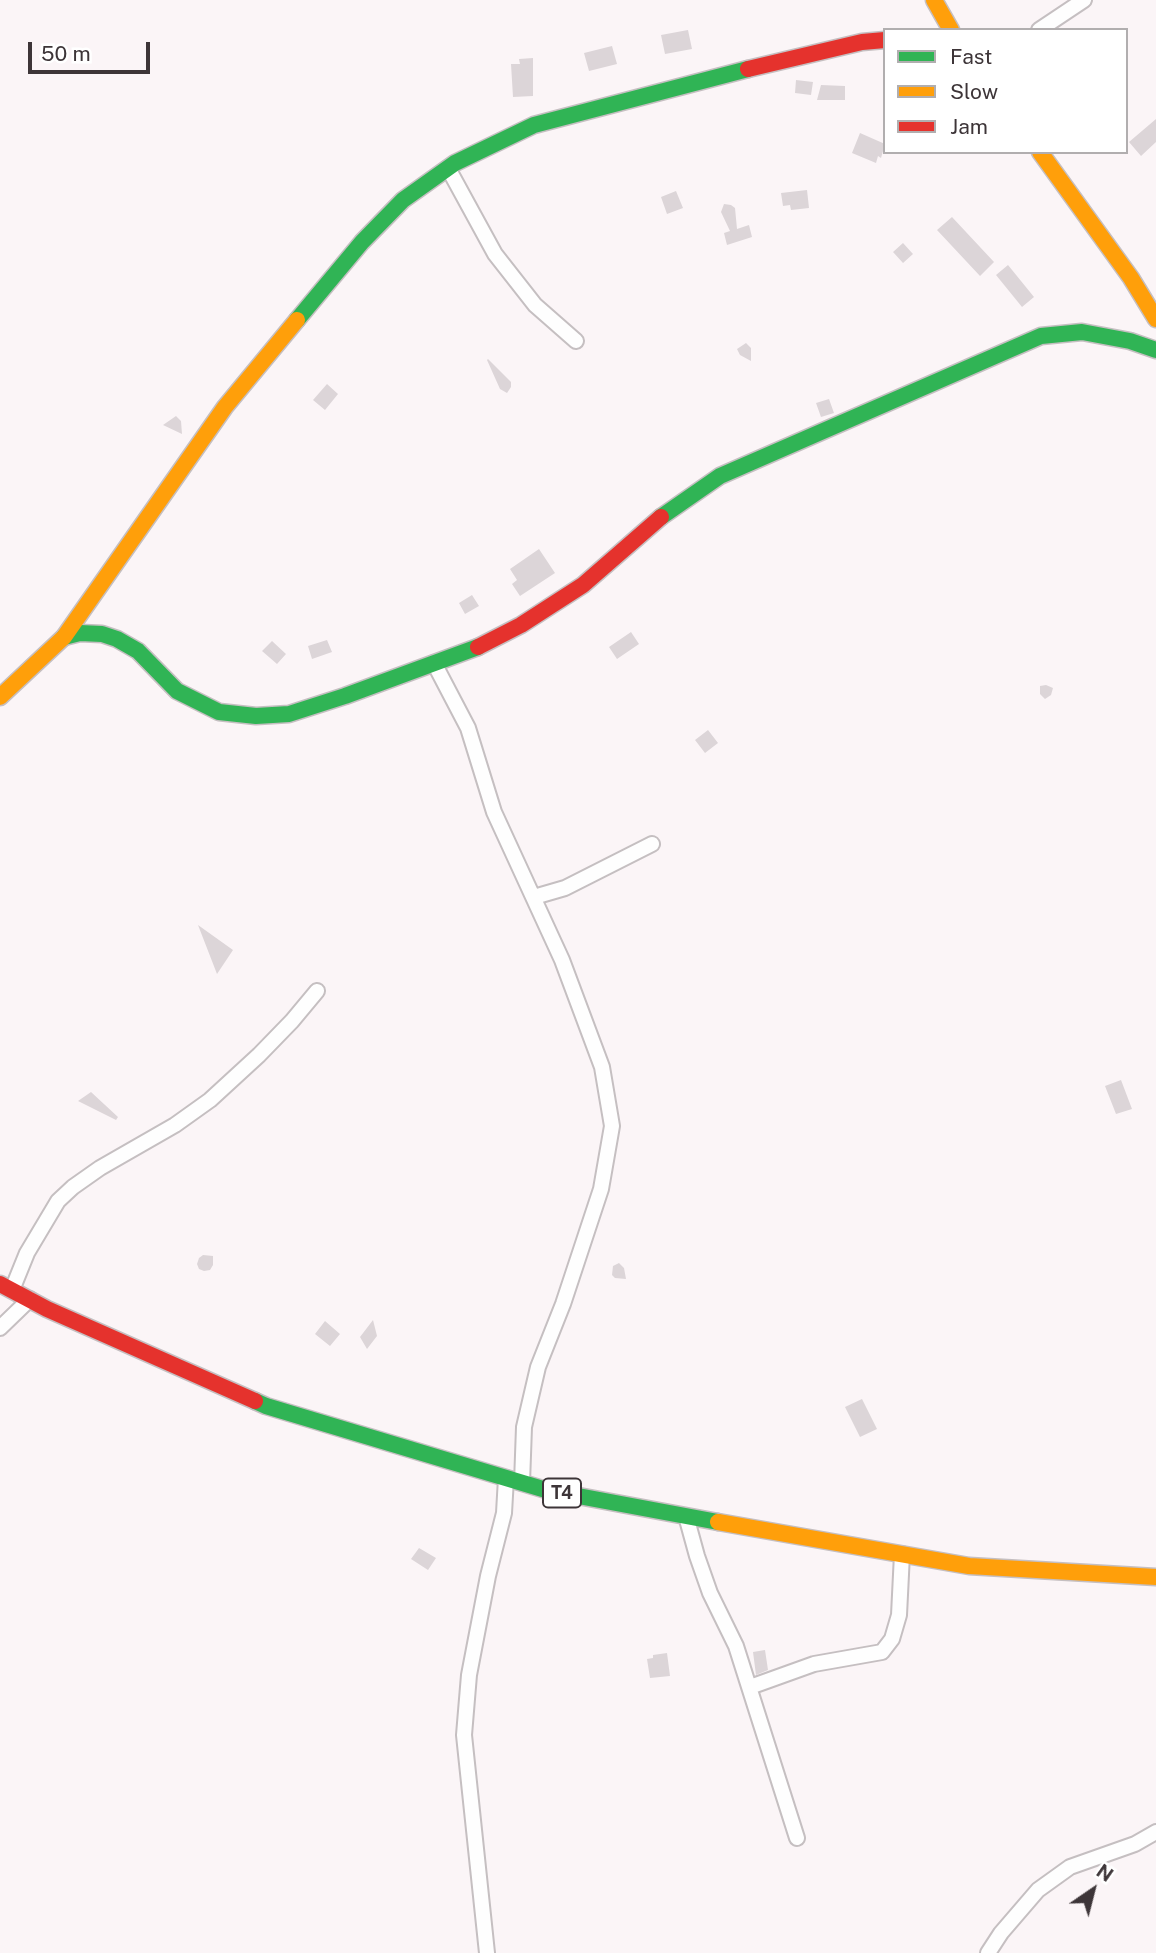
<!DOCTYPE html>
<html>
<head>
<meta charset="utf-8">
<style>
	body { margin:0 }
	#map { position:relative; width:1156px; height:1953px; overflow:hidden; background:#fbf5f7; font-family:"Public Sans",sans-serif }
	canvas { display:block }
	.legend { position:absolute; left:883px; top:28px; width:245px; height:126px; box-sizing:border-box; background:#fff; border:2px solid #b1aeaf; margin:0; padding:9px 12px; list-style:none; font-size:21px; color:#3d3538 }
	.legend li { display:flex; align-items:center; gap:14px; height:35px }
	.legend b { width:35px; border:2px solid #b1aeaf }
	.north { position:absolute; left:1058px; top:1855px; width:70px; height:70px; -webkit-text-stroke:5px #fff; paint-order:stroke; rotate:35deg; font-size:19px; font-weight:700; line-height:28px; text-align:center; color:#3d3538 }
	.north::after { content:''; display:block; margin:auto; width:24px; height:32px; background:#3d3538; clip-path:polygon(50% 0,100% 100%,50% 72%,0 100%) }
	.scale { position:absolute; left:28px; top:42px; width:122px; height:32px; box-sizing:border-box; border:4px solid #3d3538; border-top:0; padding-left:9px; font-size:21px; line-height:24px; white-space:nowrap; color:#3d3538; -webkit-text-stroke:5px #fff; paint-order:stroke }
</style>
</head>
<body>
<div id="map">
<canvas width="1156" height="1953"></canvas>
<ul class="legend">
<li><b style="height:9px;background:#30b455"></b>Fast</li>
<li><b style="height:9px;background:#ff9f0a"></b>Slow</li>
<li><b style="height:9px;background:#e5322d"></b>Jam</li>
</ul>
<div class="north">N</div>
<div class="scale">50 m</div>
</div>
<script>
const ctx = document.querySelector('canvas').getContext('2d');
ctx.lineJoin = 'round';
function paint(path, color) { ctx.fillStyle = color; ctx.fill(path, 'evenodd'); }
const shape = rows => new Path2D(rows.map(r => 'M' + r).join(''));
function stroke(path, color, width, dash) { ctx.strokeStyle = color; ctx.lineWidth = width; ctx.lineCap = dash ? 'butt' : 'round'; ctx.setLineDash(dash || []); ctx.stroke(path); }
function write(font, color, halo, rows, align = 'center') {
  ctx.font = font + ' "Public Sans",sans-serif'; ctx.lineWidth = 6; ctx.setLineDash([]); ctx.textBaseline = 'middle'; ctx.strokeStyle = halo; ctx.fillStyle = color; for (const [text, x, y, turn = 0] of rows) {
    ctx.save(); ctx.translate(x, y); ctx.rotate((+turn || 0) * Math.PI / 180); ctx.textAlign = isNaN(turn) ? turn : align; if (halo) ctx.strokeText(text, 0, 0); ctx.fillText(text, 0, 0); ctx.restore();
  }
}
paint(shape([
	[688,30,692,49,665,54,661,35],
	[612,46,617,64,589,71,584,53],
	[533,58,533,96,513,97,511,64,520,64,519,59],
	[796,80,813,82,811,95,795,93],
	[821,85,845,86,845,100,817,100],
	[1156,119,1156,142,1141,156,1129,142],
	[860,133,885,144,881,158,878,156,876,163,852,153],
	[807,190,809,208,791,210,790,205,783,206,781,193],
	[676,191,683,208,667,214,661,197],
	[724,204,731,205,735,208,737,229,749,225,752,237,727,245,724,233,730,231,721,212],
	[952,217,994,262,980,276,937,230],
	[903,243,913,254,903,263,893,252],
	[1008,265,1034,297,1022,307,996,275],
	[746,343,751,348,751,361,740,355,737,349],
	[488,359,511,382,511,387,507,393,500,389,487,360],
	[327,384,338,394,325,410,313,400],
	[829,399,834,413,821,417,816,403],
	[176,416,181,421,182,434,163,425],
	[539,549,555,573,520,596,512,584,517,580,510,569],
	[472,595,479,606,465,614,459,603],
	[631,632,639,644,617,659,609,647],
	[327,640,332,652,312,659,308,646],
	[272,641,286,654,277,664,262,651],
	[1046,685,1053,688,1051,695,1045,699,1040,694,1040,686],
	[708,730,718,743,705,753,695,740],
	[198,925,233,950,217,974],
	[1121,1080,1132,1109,1116,1114,1105,1086],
	[91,1092,118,1117,116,1120,78,1101],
	[203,1255,213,1256,213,1265,210,1270,204,1271,199,1269,197,1264,199,1258],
	[619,1263,624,1268,626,1279,615,1278,612,1275,613,1266],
	[373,1320,377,1336,367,1349,360,1337],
	[325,1321,340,1334,330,1346,315,1334],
	[862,1399,877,1429,860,1437,845,1407],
	[419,1548,436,1558,428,1570,411,1559],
	[765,1650,768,1670,756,1675,753,1652],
	[667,1653,670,1676,650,1678,647,1659,653,1658,653,1655]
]), '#dcd5d8');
const street = shape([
	[1039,30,1084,0],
	[448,168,495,254,535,305,576,341],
	[434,663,468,728,494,812,562,960,602,1067,612,1126,601,1189,563,1304,538,1367,524,1427,522,1483],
	[534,897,565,888,652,844],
	[12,1290,27,1253,58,1201,73,1187,100,1168,175,1125,210,1100,259,1055,292,1021,317,991],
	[0,1328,30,1299],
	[686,1516,697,1556,710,1593,736,1646,797,1838],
	[750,1687,814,1664,882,1652,892,1639,899,1615,902,1554],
	[487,1953,464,1735,469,1675,488,1576,504,1513,506,1478],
	[988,1953,1001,1933,1038,1890,1070,1867,1135,1844,1156,1832]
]);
const fast = shape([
	[297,320,362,242,403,200,455,163,534,125,748,69],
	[661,517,720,476,1041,336,1082,332,1130,341,1156,350],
	[64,637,80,633,102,634,117,639,138,651,177,691,219,712,256,716,289,714,345,696,478,647],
	[255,1401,266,1406,546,1490,718,1522]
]);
const slow = shape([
	[934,0,951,30],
	[1040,152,1131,278,1156,319],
	[0,697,64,637,225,407,297,320],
	[718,1522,969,1566,1156,1577]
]);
const jam = shape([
	[748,69,862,42,885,40],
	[478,647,521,625,583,585,661,517],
	[0,1284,47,1309,255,1401]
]);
stroke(street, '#c5bfc1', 18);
stroke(fast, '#c5bfc1', 19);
stroke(slow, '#c5bfc1', 19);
stroke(jam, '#c5bfc1', 19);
stroke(street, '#fefefe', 14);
stroke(fast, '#30b455', 16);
stroke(slow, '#ff9f0a', 16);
stroke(jam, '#e5322d', 16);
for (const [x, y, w] of [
	[562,1493,38]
]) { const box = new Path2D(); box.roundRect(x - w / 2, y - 14.5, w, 29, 5); ctx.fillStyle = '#fff'; ctx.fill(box); stroke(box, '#3d3538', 2); }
write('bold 18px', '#3d3538', null, [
	["T4",562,1493]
]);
</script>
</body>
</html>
